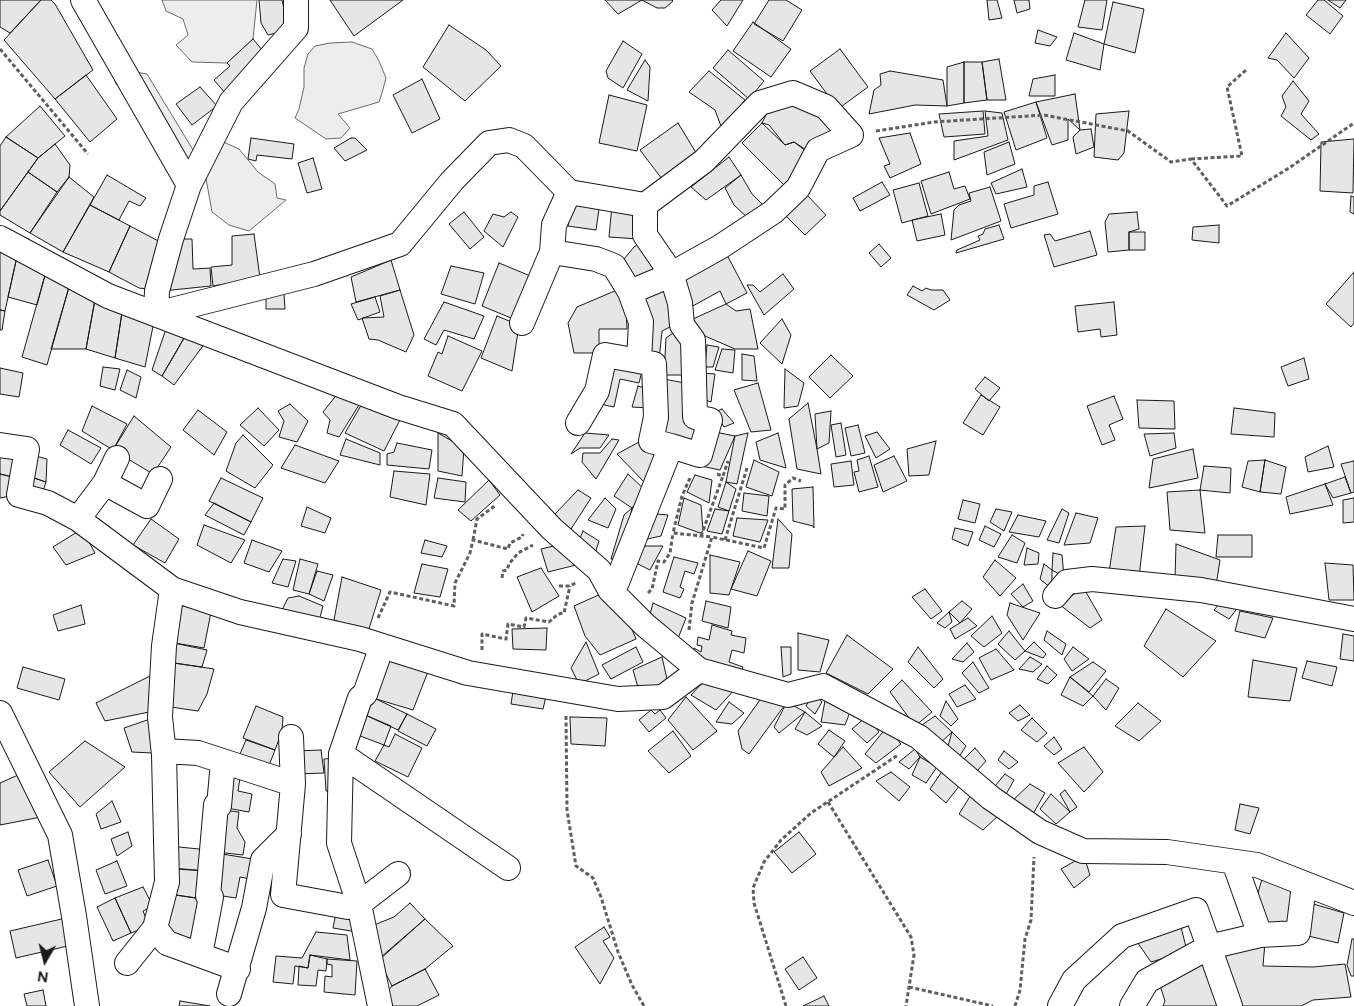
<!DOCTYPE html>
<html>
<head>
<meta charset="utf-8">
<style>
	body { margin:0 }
	#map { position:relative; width:1354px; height:1006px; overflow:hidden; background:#fff; font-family:Figtree,sans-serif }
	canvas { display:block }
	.north { position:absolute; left:20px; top:936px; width:50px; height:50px; -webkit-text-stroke:4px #fff; paint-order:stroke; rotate:188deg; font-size:14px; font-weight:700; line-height:20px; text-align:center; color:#1a1a1a }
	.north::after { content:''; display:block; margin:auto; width:18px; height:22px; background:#1a1a1a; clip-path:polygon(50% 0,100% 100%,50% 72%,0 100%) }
</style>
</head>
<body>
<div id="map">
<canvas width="1354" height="1006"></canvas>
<div class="north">N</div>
</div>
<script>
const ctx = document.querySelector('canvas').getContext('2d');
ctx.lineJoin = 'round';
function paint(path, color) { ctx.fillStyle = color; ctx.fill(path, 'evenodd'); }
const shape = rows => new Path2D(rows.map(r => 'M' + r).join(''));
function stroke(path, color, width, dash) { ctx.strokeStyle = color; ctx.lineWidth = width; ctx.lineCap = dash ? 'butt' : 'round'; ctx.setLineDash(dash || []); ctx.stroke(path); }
const green = shape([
	[162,0,257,0,253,39,227,63,192,62,176,45,188,35,183,19,166,11,162,0],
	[352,42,372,49,379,61,386,78,382,93,379,102,338,114,350,128,341,138,326,139,295,118,299,109,304,87,304,68,308,54,315,46,330,43,352,42],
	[111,68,147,74,201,163,196,174,135,101,116,84,111,68],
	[219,140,239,149,258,172,275,184,277,198,286,200,249,231,229,225,212,212,205,173,219,140]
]);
paint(green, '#ededed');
stroke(green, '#6a6a6a', 1);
const building = shape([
	[0,0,41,0,10,33,0,27,0,0],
	[41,0,51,0,55,4,93,70,55,99,4,40,41,0],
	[259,0,282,0,289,30,268,35,261,23,259,0],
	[330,0,403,0,354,36,330,0],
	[605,0,672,0,673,1,665,8,657,8,642,0,618,14,605,0],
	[721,0,743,0,727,26,712,10,721,0],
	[769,0,786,0,802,10,783,41,754,24,769,0],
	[987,0,997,0,1002,18,989,20,987,0],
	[1014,0,1029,0,1030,9,1017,13,1014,0],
	[1085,0,1107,0,1102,30,1078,27,1085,0],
	[1318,0,1324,0,1343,16,1330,34,1306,15,1318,0],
	[1328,0,1346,0,1340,8,1328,0],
	[1113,2,1144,9,1135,53,1104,44,1113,2],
	[753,22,791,49,771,77,733,51,753,22],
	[449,25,486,50,501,66,465,101,423,67,449,25],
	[1038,30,1057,37,1050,46,1035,43,1038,30],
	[1074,33,1104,44,1100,70,1066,60,1074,33],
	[1286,33,1309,58,1294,78,1277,60,1268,58,1286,33],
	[253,39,267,56,226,94,214,80,230,66,227,63,253,39],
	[623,41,642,54,623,88,608,78,606,71,623,41],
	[840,49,868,87,838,109,810,71,840,49],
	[728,50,764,81,749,99,713,68,728,50],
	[999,59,1006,100,987,100,982,62,999,59],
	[645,60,650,67,648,101,627,90,645,60],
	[964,62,982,62,987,100,964,103,964,62],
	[964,62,964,103,947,106,947,67,964,62],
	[709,71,745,100,722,129,715,110,689,92,709,71],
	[890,71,943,80,947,106,915,105,869,114,874,90,881,85,880,74,890,71],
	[86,75,117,119,90,142,55,99,86,75],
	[1055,75,1055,96,1029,96,1033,79,1055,75],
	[422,79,440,119,412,133,393,95,422,79],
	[1293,81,1309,101,1301,114,1319,134,1311,140,1281,116,1286,107,1282,96,1293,81],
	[200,87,217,106,192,125,176,104,200,87],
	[1075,94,1080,130,1068,119,1068,140,1052,145,1036,102,1075,94],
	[609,95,647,105,637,151,599,143,609,95],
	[793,96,842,133,811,153,794,142,785,145,769,125,762,123,769,109,793,96],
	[1036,102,1047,138,1016,150,1004,112,1036,102],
	[40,106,65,136,38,158,6,137,40,106],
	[983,111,985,134,944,137,939,114,983,111],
	[985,111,1002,113,1008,140,954,160,954,141,988,136,985,111],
	[1129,111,1124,153,1118,160,1094,157,1096,114,1129,111],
	[678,123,698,156,662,179,640,150,678,123],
	[762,123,785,145,794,142,810,154,788,189,742,143,762,123],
	[1091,129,1094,147,1076,154,1073,137,1080,130,1091,129],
	[910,133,921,164,890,178,884,166,890,164,879,138,910,133],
	[6,137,38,158,0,211,0,146,6,137],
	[251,138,294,144,292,159,257,155,256,161,248,159,251,138],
	[351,138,355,138,367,150,345,161,334,148,351,138],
	[1354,139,1353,193,1320,191,1321,142,1354,139],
	[1009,142,1015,164,987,175,984,152,1009,142],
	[55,144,70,165,69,177,57,192,28,172,38,158,55,144],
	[729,157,741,175,706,200,691,187,729,157],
	[313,158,322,189,307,193,298,163,313,158],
	[1022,169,1027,187,996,194,991,183,1022,169],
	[28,172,57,192,30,233,0,215,0,211,28,172],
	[949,172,954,189,965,186,970,199,931,214,921,181,949,172],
	[107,175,146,198,140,206,129,201,119,220,90,205,107,175],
	[741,175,752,194,767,209,751,221,734,205,725,188,741,175],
	[69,177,94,197,63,252,30,233,69,177],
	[882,182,890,195,860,211,853,198,882,182],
	[1048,182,1058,214,1011,228,1004,204,1034,195,1034,186,1048,182],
	[919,183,928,216,902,223,893,190,919,183],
	[990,187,1001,221,951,240,954,210,959,205,971,201,969,193,990,187],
	[805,193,826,215,805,235,784,214,805,193],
	[573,196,600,202,596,230,568,226,573,196],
	[1351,196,1354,197,1354,214,1350,212,1351,196],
	[90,205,130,226,109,272,63,252,90,205],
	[612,205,640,211,638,239,609,237,612,205],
	[464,212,484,237,470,249,449,224,464,212],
	[511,212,518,217,503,247,484,231,493,214,504,217,511,212],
	[1137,212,1139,229,1129,232,1129,250,1108,252,1105,222,1109,214,1137,212],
	[941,214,945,235,917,241,912,220,941,214],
	[999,225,1004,239,956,253,957,250,980,240,978,236,983,234,985,229,999,225],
	[1219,225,1219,243,1192,240,1193,227,1219,225],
	[130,226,164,244,154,290,139,288,109,272,130,226],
	[1090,231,1097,255,1054,267,1044,235,1050,234,1055,241,1090,231],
	[1129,232,1145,232,1145,250,1129,250,1129,232],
	[254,234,260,278,213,286,211,267,232,265,232,236,254,234],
	[173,239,192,239,193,269,210,268,211,286,162,291,173,239],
	[643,241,666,272,633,287,619,265,634,247,643,241],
	[0,243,18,252,5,311,0,310,0,243],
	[879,244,891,258,881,267,869,253,879,244],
	[18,252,47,268,37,305,8,297,18,252],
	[726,253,747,293,726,304,720,291,691,307,676,279,726,253],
	[391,260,400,290,356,302,351,277,391,260],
	[499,263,533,277,516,320,482,306,499,263],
	[451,266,484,273,475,304,441,294,451,266],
	[47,268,71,280,47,365,22,357,47,268],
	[1354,272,1354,323,1351,327,1326,304,1354,272],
	[783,274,794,289,764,315,747,285,753,285,760,292,783,274],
	[71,280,96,294,86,349,51,349,71,280],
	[667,284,674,325,662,331,659,360,644,357,637,298,667,284],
	[913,286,922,291,926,288,931,290,943,290,950,300,934,310,907,295,913,286],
	[400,290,414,335,406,352,378,340,369,339,362,318,384,317,380,296,400,290],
	[617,290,626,307,627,329,599,329,599,353,574,353,568,323,577,307,617,290],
	[96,294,123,306,115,358,86,349,96,294],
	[284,294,285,309,266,309,266,295,284,294],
	[375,297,380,312,358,320,351,304,375,297],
	[444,302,484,316,474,339,444,330,436,345,424,339,444,302],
	[1114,302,1117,335,1101,337,1100,329,1078,332,1075,306,1114,302],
	[726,304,736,311,750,309,758,349,735,349,705,336,693,319,726,304],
	[123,306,155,316,145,367,115,358,123,306],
	[0,310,5,311,2,330,0,330,0,310],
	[497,316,519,325,512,371,481,358,497,316],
	[782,319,791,335,782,364,760,343,782,319],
	[167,326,187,333,162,376,152,370,167,326],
	[679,329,689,375,664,375,666,338,679,329],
	[187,333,208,339,174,385,162,376,187,333],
	[448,336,482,351,462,391,428,376,438,352,442,354,448,336],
	[707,345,719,347,713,367,705,367,707,345],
	[722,349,735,350,733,373,715,370,722,349],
	[742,354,754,356,757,381,742,380,742,354],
	[831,355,853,376,830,398,809,377,831,355],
	[1304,358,1309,379,1288,386,1281,367,1304,358],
	[608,360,643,367,639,383,620,379,614,407,600,404,608,360],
	[103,367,120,369,115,390,100,386,103,367],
	[0,368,23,373,19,397,0,394,0,368],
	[785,369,804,383,798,406,784,408,785,369],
	[127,370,141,377,136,398,120,390,127,370],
	[700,373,715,374,711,402,702,399,700,373],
	[985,377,1000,388,989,401,975,389,985,377],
	[664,379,690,384,699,449,657,437,664,379],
	[758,383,771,430,751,432,734,390,758,383],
	[638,386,651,390,649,408,632,407,638,386],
	[339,392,359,405,339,437,327,433,330,420,323,412,339,392],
	[981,395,1000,407,983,435,963,423,981,395],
	[1114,396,1123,419,1109,425,1115,440,1102,445,1087,406,1114,396],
	[1137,400,1174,401,1175,429,1139,428,1137,400],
	[363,402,402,416,384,451,345,433,363,402],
	[808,403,817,449,821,474,797,469,789,419,808,403],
	[290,404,308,421,297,442,279,437,284,421,278,411,290,404],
	[92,406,127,424,113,450,82,431,92,406],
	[258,408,279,430,264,446,240,425,258,408],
	[1234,408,1275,413,1274,437,1231,434,1234,408],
	[722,409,734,423,724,427,715,412,722,409],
	[198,410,227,432,214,455,183,430,198,410],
	[831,411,829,443,817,449,815,414,831,411],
	[134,416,171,447,153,474,113,450,134,416],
	[841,423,846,455,836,457,831,425,841,423],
	[858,425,865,453,851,456,845,428,858,425],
	[68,430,101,448,91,464,60,445,68,430],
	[710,431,735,436,720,470,701,466,710,431],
	[877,432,890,449,876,458,865,436,877,432],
	[438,433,464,448,462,476,438,471,438,433],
	[585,433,609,435,600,448,580,448,571,454,585,433],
	[748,433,737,484,726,482,735,436,748,433],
	[778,433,786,468,760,460,756,442,778,433],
	[1174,433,1176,448,1150,456,1144,434,1174,433],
	[243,435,273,465,255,488,226,471,236,443,243,435],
	[346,439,380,453,380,465,340,455,346,439],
	[612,439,619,440,596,479,582,462,583,453,600,453,612,439],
	[936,441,929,475,909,476,907,449,936,441],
	[639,442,659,460,646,484,617,454,639,442],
	[397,443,432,450,429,469,387,465,387,454,394,452,397,443],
	[295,445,339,461,325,483,281,468,295,445],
	[1328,446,1334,467,1308,472,1305,457,1328,446],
	[0,448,22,452,17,478,0,474,0,448],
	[1193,449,1198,478,1149,488,1153,459,1193,449],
	[28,454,47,459,46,482,28,476,28,454],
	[869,456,878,487,859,492,854,472,859,471,857,460,869,456],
	[894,456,907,481,883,492,874,465,894,456],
	[754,460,779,472,772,496,746,487,754,460],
	[1265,460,1286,467,1281,494,1260,492,1265,460],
	[1265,460,1260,492,1242,487,1248,461,1265,460],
	[851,461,854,485,834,487,831,464,851,461],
	[1354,461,1354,492,1351,493,1341,464,1354,461],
	[1204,466,1231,468,1230,493,1200,490,1204,466],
	[394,471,430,474,426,505,390,497,394,471],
	[0,474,17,478,15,495,0,498,0,474],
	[628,474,645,490,632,508,614,496,628,474],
	[695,475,712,480,709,503,687,492,695,475],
	[28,476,46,482,41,498,23,492,28,476],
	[1345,477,1351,493,1333,498,1325,484,1345,477],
	[221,478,263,498,251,522,209,501,221,478],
	[438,478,466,482,465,502,434,498,438,478],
	[489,480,500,495,471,521,458,510,489,480],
	[726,482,736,489,729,511,718,507,726,482],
	[1325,484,1333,505,1290,514,1286,497,1325,484],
	[813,487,814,528,813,526,793,521,792,489,813,487],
	[578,490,591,498,571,529,554,515,578,490],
	[1200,490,1205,533,1170,530,1167,492,1200,490],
	[744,493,769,496,767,516,742,511,744,493],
	[605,498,616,509,608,528,588,520,605,498],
	[684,498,701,505,703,531,700,533,678,525,684,498],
	[1354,498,1354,522,1343,523,1343,500,1354,498],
	[963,500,980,504,975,523,958,519,963,500],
	[214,503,251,522,244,535,205,515,214,503],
	[307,507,331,518,325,533,301,526,307,507],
	[632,508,623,559,611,559,624,515,632,508],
	[715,509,729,511,722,534,707,531,715,509],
	[996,509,1012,512,1004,531,990,522,996,509],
	[1062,509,1069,513,1059,543,1047,540,1062,509],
	[646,513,668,515,661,536,643,540,646,513],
	[1076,513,1098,518,1090,543,1064,545,1076,513],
	[1018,515,1046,521,1039,537,1009,532,1018,515],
	[737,518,768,520,760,542,733,536,737,518],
	[151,519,179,539,165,563,133,545,151,519],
	[778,519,792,534,789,568,772,568,778,519],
	[204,525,245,540,231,563,197,545,204,525],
	[985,526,1001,534,994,547,979,540,985,526],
	[1145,526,1139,577,1109,572,1116,527,1145,526],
	[955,528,973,532,968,546,952,539,955,528],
	[82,529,95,553,66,565,53,547,82,529],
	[583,531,599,541,594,557,577,545,583,531],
	[1012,535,1025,543,1017,563,998,557,1012,535],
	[1218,535,1252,535,1252,557,1216,557,1218,535],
	[252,540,282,551,269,572,244,563,252,540],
	[425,540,447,546,442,557,421,553,425,540],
	[562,544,576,565,548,572,541,549,562,544],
	[1176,544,1220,560,1216,586,1175,579,1176,544],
	[636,546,663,546,650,570,632,561,636,546],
	[1027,548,1039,553,1038,564,1024,565,1027,548],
	[748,551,771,561,757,596,731,589,748,551],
	[1053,553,1062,555,1064,577,1052,570,1053,553],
	[710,555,740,562,729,595,710,593,710,555],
	[674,557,698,563,694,574,685,571,680,587,684,589,680,598,663,592,674,557],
	[283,559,296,561,288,587,272,583,283,559],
	[300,559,318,564,309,594,293,590,300,559],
	[995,560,1016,578,1000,596,983,577,995,560],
	[1325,563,1353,565,1354,600,1329,600,1325,563],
	[422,564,448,569,440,597,414,593,422,564],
	[1044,564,1052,570,1052,589,1040,579,1044,564],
	[541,568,559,596,532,612,517,577,541,568],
	[317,571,333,575,324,601,309,594,317,571],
	[342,577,381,590,368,632,334,620,342,577],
	[1023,584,1033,601,1023,607,1011,594,1023,584],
	[1083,587,1102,620,1090,628,1060,605,1083,587],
	[925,589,942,611,931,619,912,597,925,589],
	[603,593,624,611,636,639,600,655,585,636,574,606,603,593],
	[299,596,323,606,318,625,282,610,288,598,299,596],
	[1224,598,1239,606,1229,619,1214,610,1224,598],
	[706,601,731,607,728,628,702,621,706,601],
	[962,601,972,609,960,623,949,612,962,601],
	[653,603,686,618,677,641,648,622,653,603],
	[1010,603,1040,613,1023,640,1007,615,1010,603],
	[174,604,211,612,204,648,169,642,174,604],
	[81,605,85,624,58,631,53,615,81,605],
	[1166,609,1216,641,1183,677,1144,646,1166,609],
	[1240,611,1273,618,1265,638,1235,631,1240,611],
	[949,612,952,622,945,628,937,623,949,612],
	[992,616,1002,633,984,647,971,636,992,616],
	[968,618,977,626,955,639,950,629,968,618],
	[712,625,732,631,731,635,746,638,744,653,732,650,729,662,743,667,740,677,692,657,694,648,701,652,702,646,697,645,698,637,709,640,712,625],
	[547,628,546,650,513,649,512,629,547,628],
	[1009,631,1025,651,1015,660,998,644,1009,631],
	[1047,631,1066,644,1062,655,1044,640,1047,631],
	[798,633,829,640,820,672,798,670,798,633],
	[1343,634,1354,636,1354,661,1340,659,1343,634],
	[847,635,893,669,868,694,826,673,847,635],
	[169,642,207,650,202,667,167,662,169,642],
	[586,642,599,674,579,684,571,668,586,642],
	[1034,642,1046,654,1043,658,1025,651,1034,642],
	[967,643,974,652,963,662,952,659,967,643],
	[636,647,643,662,611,679,602,665,636,647],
	[781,647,791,647,791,674,783,677,781,647],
	[918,647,943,679,934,688,908,662,918,647],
	[1073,647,1089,659,1072,671,1064,659,1073,647],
	[996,649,1014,670,991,680,979,658,996,649],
	[388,654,429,669,413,710,373,698,388,654],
	[662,657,669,688,641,698,633,670,662,657],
	[1030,657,1042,664,1033,672,1019,669,1030,657],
	[1253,660,1297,668,1290,701,1248,697,1253,660],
	[1307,661,1337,667,1332,686,1302,678,1307,661],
	[167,662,214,669,207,694,198,711,164,706,167,662],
	[973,662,989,688,979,693,962,673,973,662],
	[1093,662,1106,671,1089,692,1070,677,1093,662],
	[1047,666,1057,675,1048,684,1037,679,1047,666],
	[23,667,65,679,59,700,17,688,23,667],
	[152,675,159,710,105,721,96,703,152,675],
	[1070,677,1093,696,1083,706,1061,695,1070,677],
	[706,679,735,689,716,710,691,695,706,679],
	[1106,679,1119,688,1106,710,1093,696,1106,679],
	[902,680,932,712,915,726,890,692,902,680],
	[514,685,547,692,543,709,511,704,514,685],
	[965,685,976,699,957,707,949,694,965,685],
	[814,692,822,702,815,714,806,706,814,692],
	[370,696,407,714,398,730,363,714,370,696],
	[686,697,717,731,693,750,668,720,686,697],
	[762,697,787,702,749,754,742,749,738,731,762,697],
	[825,701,852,707,845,725,821,722,825,701],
	[946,701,958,719,951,726,940,716,946,701],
	[729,702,744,713,732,724,716,722,729,702],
	[787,702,805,712,779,733,774,727,787,702],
	[1138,703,1161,721,1139,741,1115,726,1138,703],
	[1020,705,1030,715,1018,721,1009,713,1020,705],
	[256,706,283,717,282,731,275,750,243,738,256,706],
	[651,710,655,714,660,710,666,718,649,732,639,720,651,710],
	[805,712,822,726,807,735,795,729,805,712],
	[363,714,391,726,384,745,355,734,363,714],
	[407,714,436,729,427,746,398,731,407,714],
	[867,716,879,732,867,743,852,729,867,716],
	[935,716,952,732,937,746,919,727,935,716],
	[570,717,607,718,605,746,571,744,570,717],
	[153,718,152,753,132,752,124,728,153,718],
	[1032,718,1047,733,1037,742,1021,730,1032,718],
	[887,727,901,744,876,763,865,754,887,727],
	[829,730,845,741,834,757,818,744,829,730],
	[673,731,691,756,669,773,648,751,673,731],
	[952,732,966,746,959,757,946,753,952,732],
	[395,734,422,748,408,777,375,761,384,745,389,747,395,734],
	[1054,737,1062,749,1054,755,1044,746,1054,737],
	[246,740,275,750,266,773,237,761,246,740],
	[85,741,125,767,80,807,49,772,85,741],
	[843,747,862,768,829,786,821,772,843,747],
	[1084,747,1103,772,1084,792,1058,763,1084,747],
	[975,748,986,761,977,771,963,760,975,748],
	[915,749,920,757,909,769,899,762,915,749],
	[321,750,324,773,296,774,295,751,321,750],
	[1004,751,1018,762,1009,769,998,760,1004,751],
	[920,757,937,767,926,783,912,775,920,757],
	[335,758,337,791,326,791,324,759,335,758],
	[228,769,240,778,238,791,252,794,249,812,221,807,228,769],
	[943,770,960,785,946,803,930,789,943,770],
	[25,772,46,816,0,825,0,783,25,772],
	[891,772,910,787,899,801,876,781,891,772],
	[1005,774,1014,780,1004,798,990,792,1005,774],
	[1030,784,1045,793,1030,819,1010,803,1030,784],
	[974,790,999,815,983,830,959,814,974,790],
	[1065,790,1077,807,1070,812,1060,794,1065,790],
	[1051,794,1070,812,1056,824,1040,809,1051,794],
	[112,801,121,822,101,829,96,814,112,801],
	[1240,804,1259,808,1250,834,1235,830,1240,804],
	[221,810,239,812,237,828,245,842,243,855,216,852,221,810],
	[128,832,132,846,117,856,111,839,128,832],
	[799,832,816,854,792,873,774,852,799,832],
	[169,846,209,850,207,871,175,869,169,846],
	[216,853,259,860,256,880,240,877,236,898,209,894,216,853],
	[1084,856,1090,875,1074,888,1061,869,1084,856],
	[48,860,57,886,27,896,18,870,48,860],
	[117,861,127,886,105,894,96,870,117,861],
	[172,868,207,871,204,899,169,894,172,868],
	[1262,879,1295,889,1298,926,1265,928,1258,893,1262,879],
	[143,887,153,906,143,911,149,926,131,933,115,898,143,887],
	[169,894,208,900,197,948,160,926,169,894],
	[115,898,131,933,113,941,97,907,115,898],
	[1303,901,1344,913,1338,943,1304,935,1303,901],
	[410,903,425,919,381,957,369,927,394,917,410,903],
	[358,907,363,933,333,928,337,908,358,907],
	[66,918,72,945,16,958,10,931,66,918],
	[425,919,453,946,425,969,392,986,379,960,425,919],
	[1179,919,1187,951,1151,962,1133,936,1179,919],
	[604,927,610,937,603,941,614,958,600,984,575,947,604,927],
	[316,932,347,935,350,960,310,955,308,968,295,966,293,984,273,982,276,956,302,958,316,932],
	[1352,939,1354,939,1354,976,1351,976,1347,965,1352,939],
	[1265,942,1263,966,1313,967,1345,964,1351,997,1313,1000,1301,1006,1237,1006,1216,952,1265,942],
	[310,955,327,959,326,971,318,970,316,986,298,985,299,966,308,968,310,955],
	[803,957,817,978,799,990,785,969,803,957],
	[327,959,357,961,355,995,324,992,325,976,332,977,332,965,327,964,327,959],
	[1209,962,1225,1006,1163,1006,1165,1001,1159,982,1209,962],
	[425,969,439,995,417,1006,393,1006,386,993,392,986,425,969],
	[43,990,46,1006,27,1006,24,994,43,990],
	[824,996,829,1006,803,1006,824,996],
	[180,1001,210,1006,179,1006,180,1001]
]);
paint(building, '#e6e6e6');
stroke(building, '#1a1a1a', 1);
const minor = shape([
	[83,0,189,185],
	[296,0,296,28,231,102,189,185,171,239,157,291,156,314,314,274,400,244,452,181,489,143,509,140,524,146,569,192,645,205,704,161,760,103,793,93,826,107,851,135,818,150,798,188,773,212,720,247,666,277,630,292],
	[645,205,645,235,671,273,680,303,682,325,693,340,695,417,710,420,700,455,671,446],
	[0,238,108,296,398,407,453,424,552,529,599,570,610,590,645,625,699,670],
	[552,252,596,259,614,266,630,292,641,322,639,361,654,364,656,417,651,441,671,446,617,582,610,590],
	[522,323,552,252,554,225,569,192],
	[578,423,597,391,605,355,639,361],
	[0,445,27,449,19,495,48,503,78,519,105,483],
	[117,458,105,483,147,506,160,479],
	[78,519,172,589,240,612,360,639,468,673,618,699,663,697,699,670,788,695,823,686,919,737,991,798,1040,832,1083,851,1167,852,1257,865,1354,903],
	[1055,596,1067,582,1092,579,1201,590,1354,619],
	[0,713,60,835,74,916,87,1006],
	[291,737,293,784,283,895,348,907,359,904,398,874],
	[164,751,198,753,293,784],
	[341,754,360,698,365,694,382,646],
	[1234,862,1260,935],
	[155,928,167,943,238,969],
	[200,955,211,897,208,896,216,805,219,806,223,762],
	[127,963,155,928,167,882,164,755,160,717,164,646,172,589],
	[229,994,254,908,263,860,289,834],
	[380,1006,359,904,339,843,341,754,508,868],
	[1060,1006,1074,980,1122,936,1196,910,1230,1006],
	[1132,1006,1147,981,1209,947,1260,935,1298,933,1304,885]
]);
stroke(minor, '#1a1a1a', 26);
stroke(shape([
	[0,49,88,154],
	[876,131,934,122,1044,115,1128,131,1171,162,1191,159,1227,206,1289,168,1354,123],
	[1191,159,1242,156,1227,87,1246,70],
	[717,474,723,476,728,461],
	[690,478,682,496,673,533,712,537],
	[701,536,723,476],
	[473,540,477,519,496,505],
	[725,540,747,468],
	[502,578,503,571,507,570,509,564,518,553,533,545],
	[559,586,570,586,577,582],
	[648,593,652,589,658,561,664,562,670,553,673,533],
	[378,618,390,592,454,606,455,583,470,553,473,540,508,549,510,543,522,537,523,534],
	[689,630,692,603,712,537,764,548,776,508,785,509,785,485,793,478,801,481],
	[482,650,482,634,506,639,508,624,524,627,526,618,549,622,558,614,564,613,570,586],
	[566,716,567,810,576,866,593,878,601,897,618,952,632,985,644,1006],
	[828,802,911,937,914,955,906,1006],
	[909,987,993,1006],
	[786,1006,754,903,753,888,764,862,781,840,811,813,898,755],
	[1015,1006,1020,990,1025,939,1031,920,1034,857]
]), '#5f5f5f', 3, [4, 2.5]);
stroke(minor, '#fff', 24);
</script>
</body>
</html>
